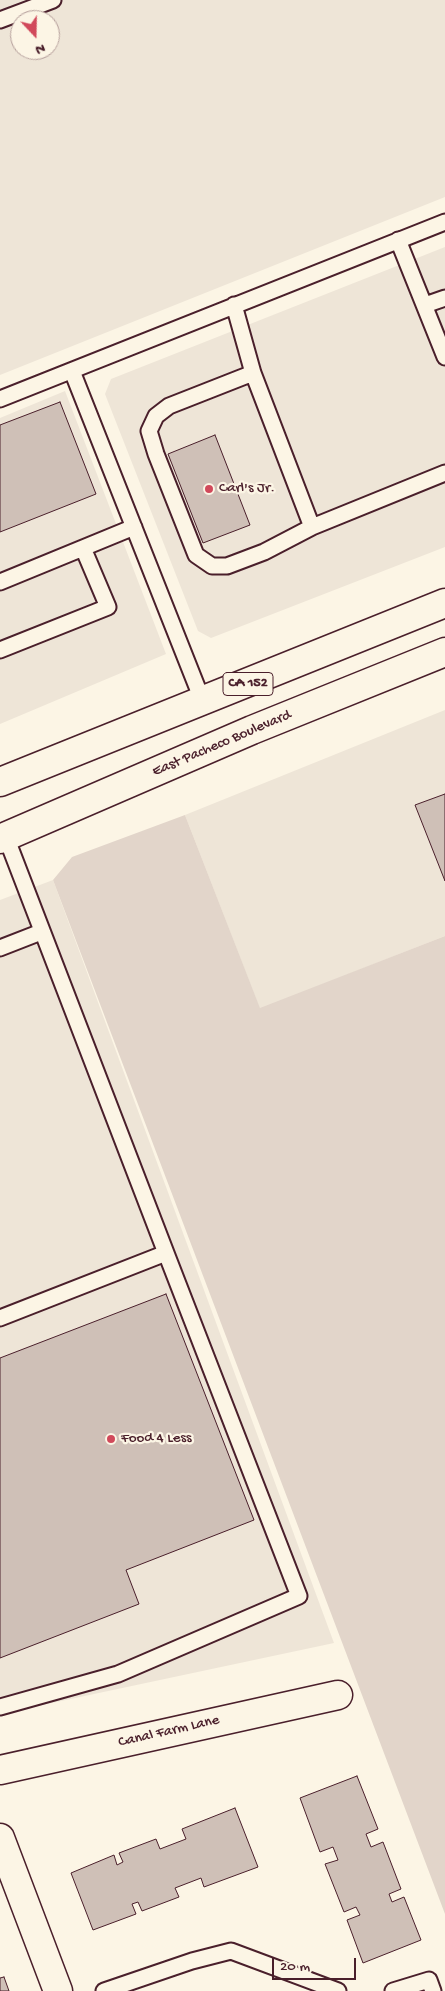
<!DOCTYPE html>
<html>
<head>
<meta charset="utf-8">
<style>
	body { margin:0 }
	#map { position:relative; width:445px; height:1991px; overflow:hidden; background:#fcf5e5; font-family:"Gochi Hand",sans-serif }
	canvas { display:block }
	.north { position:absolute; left:10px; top:10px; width:50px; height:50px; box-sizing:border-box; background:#fcf5e5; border:1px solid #b59f9b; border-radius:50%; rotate:159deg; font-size:14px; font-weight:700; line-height:20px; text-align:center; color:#4a1f2b }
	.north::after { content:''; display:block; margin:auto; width:18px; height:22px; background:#d1495b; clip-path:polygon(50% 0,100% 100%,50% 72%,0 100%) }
	.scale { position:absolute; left:272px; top:1958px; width:84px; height:22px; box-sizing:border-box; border:2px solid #4a1f2b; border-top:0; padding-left:6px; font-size:15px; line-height:18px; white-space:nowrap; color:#4a1f2b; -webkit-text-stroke:4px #fcf5e5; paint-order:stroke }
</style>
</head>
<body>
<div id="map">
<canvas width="445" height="1991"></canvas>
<div class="north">N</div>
<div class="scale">20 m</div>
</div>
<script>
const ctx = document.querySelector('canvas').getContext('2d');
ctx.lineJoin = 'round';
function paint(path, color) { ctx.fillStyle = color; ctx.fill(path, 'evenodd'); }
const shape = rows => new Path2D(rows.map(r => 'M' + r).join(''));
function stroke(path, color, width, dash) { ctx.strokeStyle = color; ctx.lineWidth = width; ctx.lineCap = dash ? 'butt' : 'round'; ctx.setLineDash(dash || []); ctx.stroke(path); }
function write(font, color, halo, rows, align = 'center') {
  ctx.font = font + ' "Gochi Hand",sans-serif'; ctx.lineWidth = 4.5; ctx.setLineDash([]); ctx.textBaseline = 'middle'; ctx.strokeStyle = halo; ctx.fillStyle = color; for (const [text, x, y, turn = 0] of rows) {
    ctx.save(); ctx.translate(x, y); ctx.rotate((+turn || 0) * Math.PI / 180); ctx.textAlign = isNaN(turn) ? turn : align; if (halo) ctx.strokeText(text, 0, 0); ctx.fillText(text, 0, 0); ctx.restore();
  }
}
paint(shape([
	[0,0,445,0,445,197,0,375],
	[20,20,50,20,50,50,20,50],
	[445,247,445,547,211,638,198,631,105,394,111,379],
	[65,391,166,654,0,724,0,418],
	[445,710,445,936,260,1009,185,815],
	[53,880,334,1643,0,1714,0,900]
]), '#eee5d7');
paint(shape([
	[185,815,260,1008,445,936,445,1914,53,880,72,857]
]), '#e2d5ca');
const building = shape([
	[60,402,96,494,0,532,0,425,60,402],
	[215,435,250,525,203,543,168,454,215,435],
	[445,794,445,881,415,805,445,794],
	[166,1294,254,1520,126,1570,139,1604,0,1658,0,1358,166,1294],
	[357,1776,378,1829,366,1834,371,1847,383,1842,401,1889,389,1894,392,1902,404,1897,421,1940,363,1963,347,1920,360,1915,356,1907,344,1912,325,1864,338,1860,333,1847,320,1852,300,1798,357,1776],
	[235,1808,258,1867,204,1887,201,1878,175,1888,179,1897,142,1911,138,1902,132,1904,136,1914,93,1930,71,1873,114,1855,117,1865,123,1862,119,1853,156,1839,160,1849,186,1839,182,1829,235,1808],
	[4,1977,9,1991,0,1991,0,1978,4,1977]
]);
paint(building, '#cfc0b7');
stroke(building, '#4a1f2b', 1);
const lane = shape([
	[0,20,53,0],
	[398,240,445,357],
	[234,305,253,373,312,527,445,473],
	[425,305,445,298],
	[72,371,203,702],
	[253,373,169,406,156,416,149,431,156,454,196,555,212,566,227,566,264,552,312,527],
	[0,399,445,222],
	[0,582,134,527],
	[0,650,108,607,83,548],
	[0,948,41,932],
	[0,1318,166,1253,6,837],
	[0,1707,118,1674,299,1596,166,1253],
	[104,1991,192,1961,231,1951,338,1991],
	[393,1991,429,1980,433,1991]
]);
const street = shape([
	[0,1770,338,1695],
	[0,1838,58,1991]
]);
const highway = shape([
	[0,782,445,603],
	[0,839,252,730,445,652]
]);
stroke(lane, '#4a1f2b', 19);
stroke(street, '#4a1f2b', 31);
stroke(highway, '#4a1f2b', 31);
stroke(lane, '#fcf5e5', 15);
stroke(street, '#fcf5e5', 28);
stroke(highway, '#fcf5e5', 28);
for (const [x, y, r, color] of [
	[209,489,5,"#d1495b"],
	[111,1439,5,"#d1495b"]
]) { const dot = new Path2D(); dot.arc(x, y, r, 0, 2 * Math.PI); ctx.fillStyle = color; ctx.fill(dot); stroke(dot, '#fcf5e5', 2); }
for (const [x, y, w] of [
	[248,684,50]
]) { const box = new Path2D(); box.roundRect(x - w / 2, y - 11.5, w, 23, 4); ctx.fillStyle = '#fcf5e5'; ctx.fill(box); stroke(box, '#4a1f2b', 1); }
write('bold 14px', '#4a1f2b', null, [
	["CA 152",248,684]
]);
write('15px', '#4a1f2b', '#fcf5e5', [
	["Carl's Jr.",219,489],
	["Food 4 Less",121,1439]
], 'left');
write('15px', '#4a1f2b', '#fcf5e5', [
	["East Pacheco Boulevard",222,744,-23],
	["Canal Farm Lane",169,1732,-13]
]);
</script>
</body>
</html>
